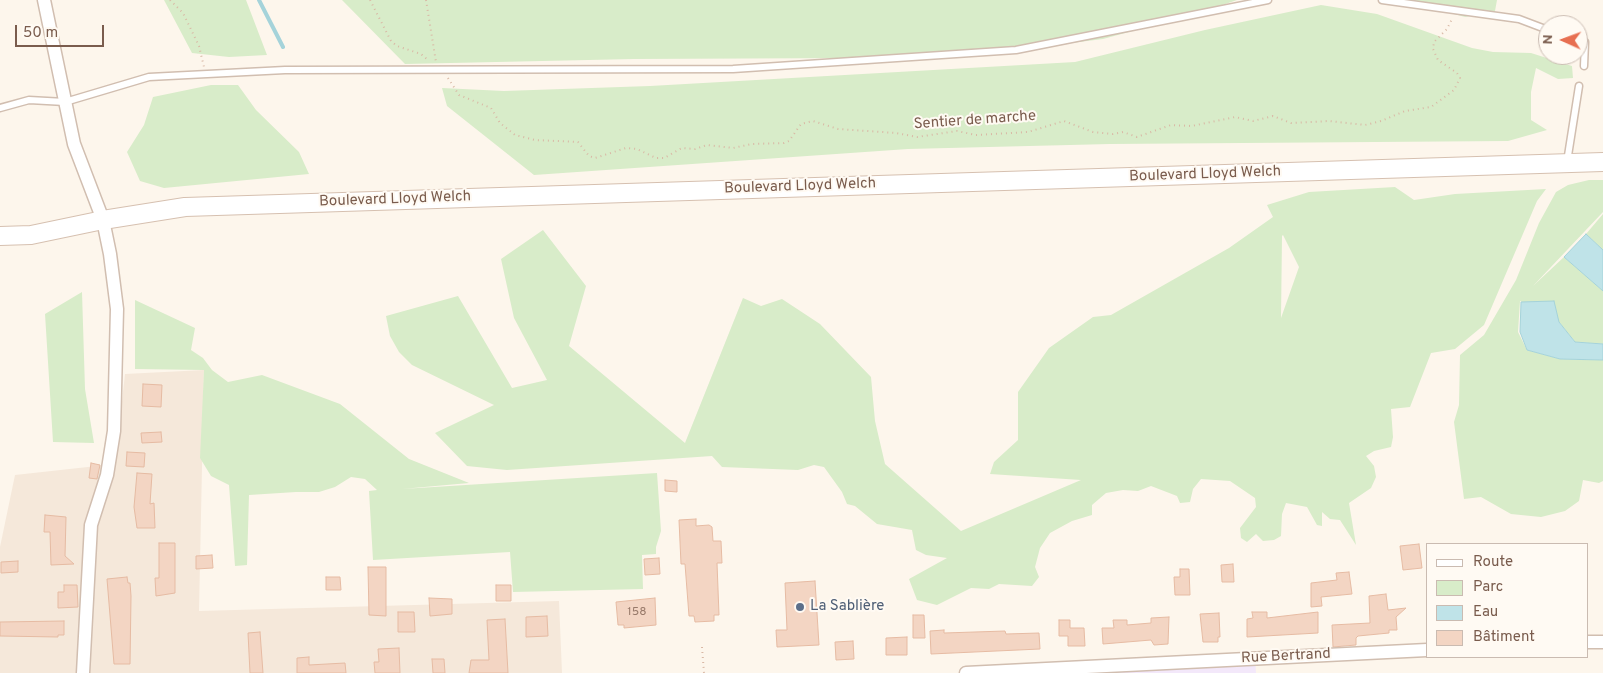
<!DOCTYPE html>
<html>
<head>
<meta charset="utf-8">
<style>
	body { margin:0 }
	#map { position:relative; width:1603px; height:673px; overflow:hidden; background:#fdf6ec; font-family:Overpass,sans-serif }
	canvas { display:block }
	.legend { position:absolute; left:1426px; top:543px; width:162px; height:115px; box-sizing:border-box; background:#fffaf3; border:1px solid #cabbb1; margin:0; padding:6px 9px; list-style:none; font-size:15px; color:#7a5c4d }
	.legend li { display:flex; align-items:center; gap:10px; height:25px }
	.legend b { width:25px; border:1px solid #cabbb1 }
	.north { position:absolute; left:1538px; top:15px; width:50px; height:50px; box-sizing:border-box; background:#fffaf3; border:1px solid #cabbb1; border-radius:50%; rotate:272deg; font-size:14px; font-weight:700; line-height:20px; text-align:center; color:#7a5c4d }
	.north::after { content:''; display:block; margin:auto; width:18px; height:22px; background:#e76f51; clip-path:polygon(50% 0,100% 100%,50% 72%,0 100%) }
	.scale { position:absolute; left:15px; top:25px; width:89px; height:22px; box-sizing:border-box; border:2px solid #7a5c4d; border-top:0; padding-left:6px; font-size:15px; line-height:18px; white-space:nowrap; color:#7a5c4d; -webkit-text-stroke:4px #fffaf3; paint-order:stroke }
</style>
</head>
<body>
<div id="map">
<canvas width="1603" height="673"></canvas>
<ul class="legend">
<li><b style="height:6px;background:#fff"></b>Route</li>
<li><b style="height:14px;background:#d8ecc9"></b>Parc</li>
<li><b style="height:14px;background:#bfe3e8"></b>Eau</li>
<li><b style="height:14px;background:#f3d5c3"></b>Bâtiment</li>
</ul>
<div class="north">N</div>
<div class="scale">50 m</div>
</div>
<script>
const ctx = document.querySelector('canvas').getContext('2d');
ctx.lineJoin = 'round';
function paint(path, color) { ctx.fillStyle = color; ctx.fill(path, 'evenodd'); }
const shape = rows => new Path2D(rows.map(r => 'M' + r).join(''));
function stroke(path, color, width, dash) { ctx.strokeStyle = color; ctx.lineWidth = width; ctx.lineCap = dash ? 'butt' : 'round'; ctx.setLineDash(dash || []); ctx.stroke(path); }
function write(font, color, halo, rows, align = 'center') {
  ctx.font = font + ' Overpass,sans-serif'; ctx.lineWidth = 4; ctx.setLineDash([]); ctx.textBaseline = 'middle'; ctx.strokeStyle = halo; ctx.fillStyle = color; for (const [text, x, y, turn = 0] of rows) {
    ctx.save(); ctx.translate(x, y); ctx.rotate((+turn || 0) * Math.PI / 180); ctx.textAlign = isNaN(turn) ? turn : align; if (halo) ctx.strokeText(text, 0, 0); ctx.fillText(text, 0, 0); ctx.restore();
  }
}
paint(shape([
	[204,370,199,611,559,601,562,673,0,673,0,547,15,475,115,464,125,374]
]), '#f5e8da');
paint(shape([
	[1255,658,1256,673,1112,673,1112,666]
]), '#f3e8fa');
paint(shape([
	[164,0,246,0,267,55,229,57,192,53],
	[342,0,1237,0,1199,13,1103,39,999,52,858,58,634,59,405,64],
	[1402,0,1497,0,1495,11,1465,17],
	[1321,5,1377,14,1472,48,1493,52,1531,53,1572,66,1573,78,1558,79,1536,68,1531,92,1531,120,1547,130,1508,141,1110,144,908,149,534,175,447,106,442,88,504,91,650,86,1075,62,1205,30],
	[211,85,238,85,256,110,299,152,309,174,164,188,140,181,127,152,144,125,153,97],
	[1589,180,1603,180,1603,212,1533,286,1564,257,1603,291,1603,344,1575,342,1559,322,1520,301,1518,332,1527,350,1560,359,1603,360,1603,481,1599,483,1583,480,1579,501,1565,511,1541,517,1511,514,1481,497,1464,499,1454,422,1459,405,1460,355,1484,335,1516,280,1539,223,1556,192,1568,185],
	[1395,187,1414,200,1455,194,1546,189,1537,201,1484,325,1455,349,1431,353,1410,407,1391,409,1393,437,1391,447,1374,451,1366,456,1374,466,1376,477,1371,488,1349,503,1356,545,1340,520,1330,519,1322,512,1322,526,1317,525,1307,507,1286,503,1282,514,1281,536,1274,540,1263,541,1256,534,1247,542,1241,538,1240,528,1256,507,1255,498,1230,481,1201,479,1193,489,1190,502,1180,503,1177,496,1151,486,1138,491,1123,490,1106,493,1092,505,1092,515,1072,521,1050,533,1040,548,1035,567,1039,577,1032,586,999,584,989,589,971,588,937,605,917,600,909,579,947,558,926,555,916,550,912,530,877,524,855,506,847,504,842,492,824,467,814,465,798,470,722,467,712,456,507,470,467,466,435,433,494,405,412,365,399,352,390,336,386,316,458,296,512,388,547,380,514,318,501,259,543,230,586,286,569,346,685,443,743,298,761,306,782,299,820,324,871,377,875,421,885,464,961,531,1081,480,990,474,994,462,1018,440,1018,392,1049,348,1093,317,1111,315,1229,248,1273,217,1267,205,1309,192],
	[1283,235,1299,267,1281,318,1282,236],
	[1603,214,1603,250,1586,234],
	[82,292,85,389,94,443,53,442,45,314],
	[135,300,195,328,191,350,203,358,212,370,228,382,262,375,340,404,409,459,469,483,402,489,657,473,661,531,656,547,656,554,642,555,643,589,513,592,510,552,373,560,369,491,377,490,365,479,351,477,335,487,319,492,296,492,249,495,247,565,235,566,229,485,211,476,200,458,204,370,135,369]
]), '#d8ecc9');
const water = shape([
	[1586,234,1603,250,1603,291,1564,257,1586,234],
	[1554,301,1559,322,1575,342,1603,344,1603,360,1560,359,1527,350,1520,332,1521,302,1554,301]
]);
paint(water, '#bfe3e8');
stroke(water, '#a5d3da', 1);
stroke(shape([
	[259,0,283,47]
]), '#a5d3da', 4);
const building = shape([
	[143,384,162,385,161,407,142,406,143,384],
	[161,432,162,442,142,443,141,433,161,432],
	[127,452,145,453,144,467,126,466,127,452],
	[91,463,100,465,97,479,89,478,91,463],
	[137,473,152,474,150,504,154,503,155,528,137,528,134,507,137,473],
	[665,480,677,481,677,492,665,491,665,480],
	[45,515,66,517,65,556,74,564,51,565,50,532,44,532,45,515],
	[696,519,696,526,709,525,712,527,713,541,721,541,722,563,717,563,719,615,714,615,714,621,695,622,694,616,689,616,685,564,681,564,679,520,696,519],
	[159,543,175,543,175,593,156,596,155,578,159,578,159,543],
	[1419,544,1422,568,1403,570,1400,546,1419,544],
	[212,555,213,568,196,569,196,556,212,555],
	[659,558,660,574,645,575,644,559,659,558],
	[18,561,18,572,1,573,1,562,18,561],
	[1233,564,1234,582,1222,582,1221,565,1233,564],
	[368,567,386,567,386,616,369,615,368,567],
	[1180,569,1189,569,1190,595,1175,595,1174,577,1180,577,1180,569],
	[1349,572,1352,594,1321,597,1322,606,1311,607,1311,583,1337,580,1336,573,1349,572],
	[127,577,128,583,130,583,131,596,130,664,114,664,107,579,127,577],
	[326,577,340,577,341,590,326,590,326,577],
	[815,581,819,645,777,647,776,630,787,630,785,583,815,581],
	[64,585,77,585,78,607,58,608,58,592,64,592,64,585],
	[496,585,511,585,511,601,496,601,496,585],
	[1386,594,1388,610,1406,608,1396,617,1397,630,1389,630,1389,633,1358,636,1356,638,1356,645,1333,647,1332,625,1370,623,1369,596,1386,594],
	[429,598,452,599,452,614,430,616,429,598],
	[655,598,656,625,624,628,624,625,618,625,616,602,655,598],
	[398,612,414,612,415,632,398,632,398,612],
	[1252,612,1267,612,1267,618,1318,612,1318,633,1247,637,1247,619,1253,618,1252,612],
	[1219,613,1220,637,1218,637,1218,642,1203,642,1200,614,1219,613],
	[913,615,924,615,925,638,913,638,913,615],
	[547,616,548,636,526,637,526,617,547,616],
	[1169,617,1168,644,1154,645,1151,640,1103,644,1102,628,1114,628,1113,620,1127,620,1127,625,1151,623,1151,618,1169,617],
	[505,619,508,673,469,673,471,660,489,660,487,620,505,619],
	[1059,620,1070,620,1070,628,1084,628,1085,646,1068,646,1068,636,1059,636,1059,620],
	[64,621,64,635,58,635,58,637,0,636,0,622,64,621],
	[944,630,944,633,1005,631,1006,634,1039,633,1040,649,931,654,930,631,944,630],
	[260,632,263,673,250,673,248,633,260,632],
	[907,637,907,655,886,655,886,638,907,637],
	[853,641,854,659,836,660,835,642,853,641],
	[399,648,400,673,375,673,374,662,379,662,378,649,399,648],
	[309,657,309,665,345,663,346,673,297,673,297,658,309,657],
	[432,659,444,659,445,673,433,673,432,659]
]);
paint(building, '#f3d5c3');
stroke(building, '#e6bba3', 1);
const lane = shape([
	[1382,0,1519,19,1548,30],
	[1578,40,1585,42,1584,66],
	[0,108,29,100,65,102,149,77,285,70,733,69,1016,50,1268,0],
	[1567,162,1579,86]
]);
const street = shape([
	[44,0,74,144,103,220,110,254,117,309,114,431,107,475,91,525,83,673],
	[1587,642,1603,642],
	[966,673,1427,650]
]);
const secondary = shape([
	[0,236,31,235,103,220,185,207,1603,162]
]);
stroke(lane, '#d1beb0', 9);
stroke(street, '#d1beb0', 15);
stroke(secondary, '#d6c0b0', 20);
stroke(shape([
	[170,0,183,13,199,46,204,67],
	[370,0,391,41,397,46,421,54,428,60],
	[426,0,436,62],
	[448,78,459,95,491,108,500,123,515,135,535,140,578,142,589,156,595,158,626,148,637,149,656,158,664,158,682,148,695,149,707,145,733,148,752,144,784,143,789,141,801,124,813,121,838,129,896,133,917,137,957,131,976,135,1028,132,1064,121,1093,132,1113,134,1123,132,1137,137,1171,125,1192,126,1235,117,1253,121,1273,116,1291,123,1329,121,1365,125,1381,121,1405,111,1431,107,1454,90,1460,78,1457,73,1438,60,1433,49,1434,42,1447,29,1452,19],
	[702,647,704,673]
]), '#d9b8a5', 2, [1, 4]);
stroke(lane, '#fff', 6);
stroke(street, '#fff', 12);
stroke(secondary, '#fff', 18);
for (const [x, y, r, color] of [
	[800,607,5,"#5c6f8a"]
]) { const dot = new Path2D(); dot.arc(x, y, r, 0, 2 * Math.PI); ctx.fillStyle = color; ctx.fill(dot); stroke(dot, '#fffaf3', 2); }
write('12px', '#987a6a', null, [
	["158",637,613]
]);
write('15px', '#7a5c4d', '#fffaf3', [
	["Sentier de marche",975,121,-4],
	["Boulevard Lloyd Welch",1205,175,-2],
	["Boulevard Lloyd Welch",800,187,-2],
	["Boulevard Lloyd Welch",395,200,-2],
	["Rue Bertrand",1286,657,-3]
]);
write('15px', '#4e5e75', '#fffaf3', [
	["La Sablière",810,607]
], 'left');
</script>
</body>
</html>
